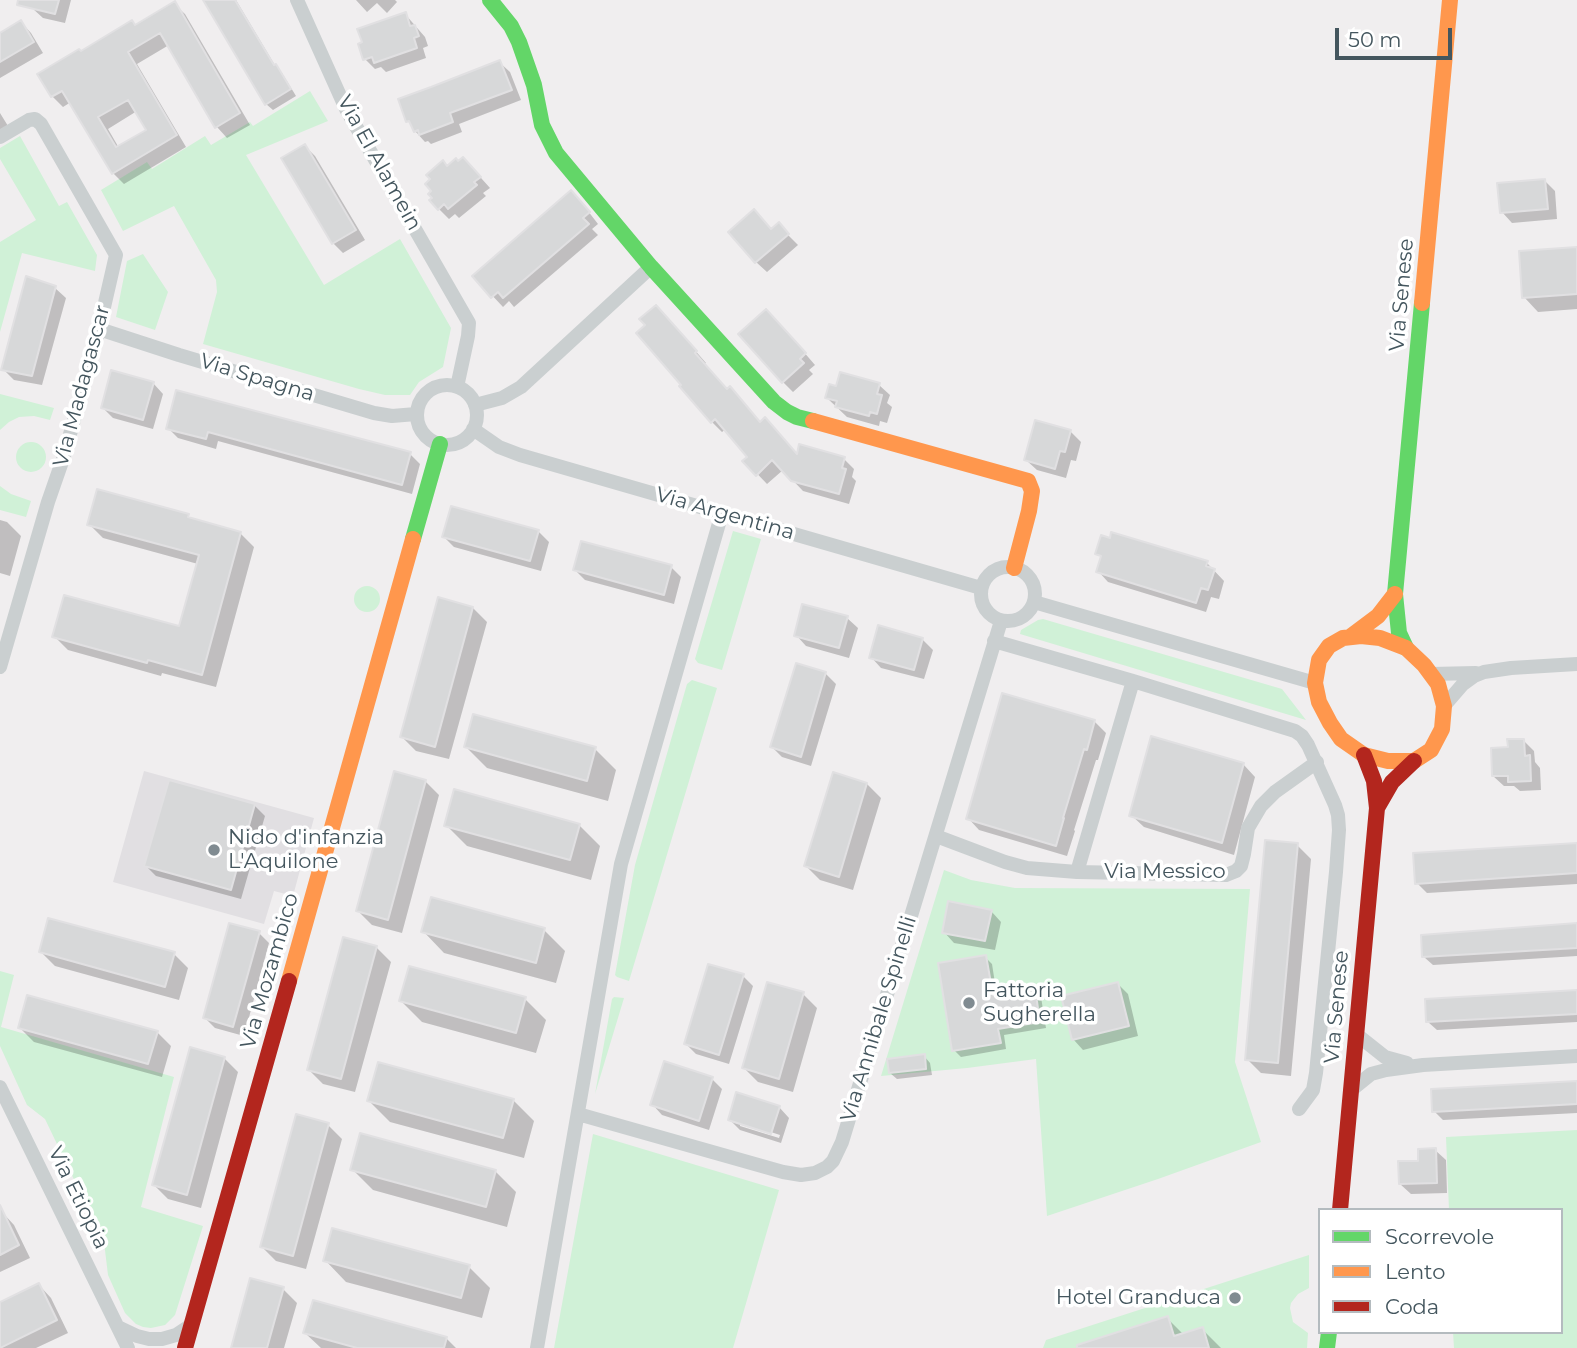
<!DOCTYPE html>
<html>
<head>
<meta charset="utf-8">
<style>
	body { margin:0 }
	#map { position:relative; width:1577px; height:1348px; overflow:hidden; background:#f0eeef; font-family:Montserrat,sans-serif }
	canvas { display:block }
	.legend { position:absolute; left:1318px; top:1208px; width:245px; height:126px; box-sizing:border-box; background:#fff; border:2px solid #b4bbbf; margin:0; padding:9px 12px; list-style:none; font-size:21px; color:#44565e }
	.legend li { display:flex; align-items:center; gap:14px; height:35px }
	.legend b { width:35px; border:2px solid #b4bbbf }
	.scale { position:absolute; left:1335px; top:28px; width:117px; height:32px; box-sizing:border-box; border:4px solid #44565e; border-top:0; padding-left:9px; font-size:21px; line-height:24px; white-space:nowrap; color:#44565e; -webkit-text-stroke:5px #fff; paint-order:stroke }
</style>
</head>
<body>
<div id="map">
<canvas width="1577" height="1348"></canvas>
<ul class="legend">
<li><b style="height:9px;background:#63d668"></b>Scorrevole</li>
<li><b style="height:9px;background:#ff974d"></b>Lento</li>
<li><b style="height:9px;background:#b3261e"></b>Coda</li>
</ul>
<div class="scale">50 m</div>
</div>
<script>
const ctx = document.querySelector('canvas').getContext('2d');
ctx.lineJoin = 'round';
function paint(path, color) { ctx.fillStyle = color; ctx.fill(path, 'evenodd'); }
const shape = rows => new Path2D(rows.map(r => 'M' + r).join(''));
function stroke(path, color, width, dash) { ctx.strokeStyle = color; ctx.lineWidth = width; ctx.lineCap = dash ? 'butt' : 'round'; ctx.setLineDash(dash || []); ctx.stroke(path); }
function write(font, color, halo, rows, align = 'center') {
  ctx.font = font + ' Montserrat,sans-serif'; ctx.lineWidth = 7; ctx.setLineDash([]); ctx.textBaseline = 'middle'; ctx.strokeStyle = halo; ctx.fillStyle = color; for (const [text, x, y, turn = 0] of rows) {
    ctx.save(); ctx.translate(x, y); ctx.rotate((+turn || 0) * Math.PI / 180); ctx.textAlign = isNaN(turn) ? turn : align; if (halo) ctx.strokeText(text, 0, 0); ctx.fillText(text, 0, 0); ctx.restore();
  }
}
paint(shape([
	[144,771,314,818,293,896,274,891,264,924,113,882]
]), '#e1dfe2');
paint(shape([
	[310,91,328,121,246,155,324,285,400,239,451,328,443,367,419,382,410,395,385,395,359,389,203,344,217,292,216,280,174,206,123,231,101,190,147,162,152,169,205,136,211,145,250,122,253,126],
	[20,136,59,206,67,202,97,255,95,271,22,253,0,332,0,242,36,220,0,159,0,148],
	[143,254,168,292,155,330,116,317,127,261],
	[0,394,54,408,50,420,34,416,19,417,9,422,0,430],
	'16 457a15 15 0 1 1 30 0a15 15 0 1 1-30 0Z',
	[0,486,11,494,31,501,26,517,0,510],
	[733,531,761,539,722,670,698,663,695,659],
	'354 599a13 13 0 1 1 26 0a13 13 0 1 1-26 0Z',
	[1043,619,1282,689,1306,720,1020,634,1021,630,1038,620],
	[692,680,717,688,629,981,617,977,615,975,635,865,687,684],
	[944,870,971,880,1015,888,1250,889,1235,1062,1261,1142,1158,1179,1047,1216,1036,1059,967,1068,881,1076],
	[0,971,14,975,1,1027,174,1077,141,1207,203,1226,175,1315,165,1325,151,1328,143,1327,136,1324,125,1313,108,1275,104,1242,45,1119,27,1105,0,1046],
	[614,997,624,998,595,1094,612,999],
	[1577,1130,1577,1348,1454,1348,1453,1332,1561,1332,1561,1210,1449,1210,1446,1137],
	[593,1134,779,1190,733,1348,554,1348],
	[1309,1255,1309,1288,1298,1294,1291,1303,1290,1308,1293,1322,1308,1333,1307,1348,1043,1348,1046,1340]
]), '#d0f1d7');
paint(shape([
	[34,0,71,0,65,23,43,18,32,8],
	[205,0,236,0,276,67,282,73,296,96,273,110,266,104],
	[356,0,395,0,397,2,387,13,377,3,367,12],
	[174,4,185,14,250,125,227,138,217,127,169,45,137,64,186,147,124,184,113,173,71,102,63,107,52,96,81,52,136,26],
	[137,111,148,130,119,148,108,129],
	[405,14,425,37,428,46,423,48,426,58,386,72,381,67,375,69,365,59],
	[21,22,31,33,43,53,0,78,0,35],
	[499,62,510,72,521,100,459,124,462,132,431,144,428,141,425,142,415,131,413,127,408,121],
	[0,113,8,126,0,131],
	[305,146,315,156,365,240,343,253,333,243],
	[448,168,473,169,490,188,483,193,486,196,459,218,455,214,449,219,439,209],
	[1545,181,1555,191,1557,219,1512,223,1502,212],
	[581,202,598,224,592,229,598,235,514,307,509,301,503,307,474,276],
	[778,225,798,245,767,272,756,262,772,230],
	[1577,249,1577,309,1538,312,1524,297],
	[55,288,66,298,42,385,14,380,3,369],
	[666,317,706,363,704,364,728,391,798,456,844,459,854,469,852,477,856,481,849,504,803,491,783,470,767,484,745,461,750,457,726,429,722,432,712,422],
	[777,321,815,365,809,370,813,374,793,392,783,382],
	[153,383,163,394,153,429,113,418,103,408],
	[879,385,890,395,887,403,892,407,887,423,880,421,879,426,847,417,827,398,837,388],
	[178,392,410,454,420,464,412,494,218,441,216,449,178,438,168,428],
	[1070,431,1081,442,1076,461,1071,460,1066,478,1037,470,1026,460],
	[188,516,193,520,240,533,254,547,216,687,162,673,161,676,68,650,54,636,181,629,198,564,103,538,89,524],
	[0,520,7,522,21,536,10,576,0,573],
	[538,531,549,542,541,571,454,547,444,537],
	[1097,553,1207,563,1224,581,1219,599,1211,597,1206,612,1108,582,1098,571,1102,558],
	[671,567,681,577,674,604,585,580,575,570],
	[473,608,487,622,449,759,416,751,402,737],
	[847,618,858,628,849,658,806,646,796,635],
	[922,639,933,650,924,679,881,668,871,657],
	[825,673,836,684,811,766,782,757,772,747],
	[1094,721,1106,733,1098,760,1096,760,1074,830,1075,831,1067,856,979,830,968,818],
	[1524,741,1534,751,1535,762,1540,768,1541,790,1520,791,1514,786,1504,786,1493,776,1509,749],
	[466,747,595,749,616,770,608,801,487,768],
	[1243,764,1255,777,1234,855,1144,827,1131,815],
	[425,781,439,795,402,933,372,925,358,911],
	[867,784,881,798,853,890,820,880,806,866],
	[254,805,265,816,241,899,156,876,146,866],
	[446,825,579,825,600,846,591,880,467,846],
	[1297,845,1311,859,1291,1076,1261,1073,1247,1059],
	[1577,845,1577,884,1427,893,1417,883],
	[991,911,1001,922,995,950,954,943,944,932],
	[1577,925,1577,956,1433,965,1424,957],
	[544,930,565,951,556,983,444,953,423,931],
	[259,933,269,943,244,1036,215,1028,205,1018],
	[345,939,377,948,391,962,355,1092,323,1084,309,1070],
	[41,952,174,954,188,968,179,1000,55,966],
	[985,957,992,964,997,996,1034,990,1041,997,1046,1028,1004,1035,1006,1049,961,1057,954,1050],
	[743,976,753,986,729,1064,696,1054,686,1044],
	[1118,984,1128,994,1138,1036,1083,1050,1073,1039],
	[1577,992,1577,1022,1437,1030,1428,1022],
	[803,994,817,1008,793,1092,758,1082,744,1068],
	[525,999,546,1020,536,1053,422,1022,401,1001],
	[20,1028,157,1032,171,1046,162,1077,34,1042],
	[924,1056,930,1063,932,1075,897,1079,890,1073],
	[224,1058,238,1072,201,1208,168,1199,154,1185],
	[712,1079,722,1089,709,1130,662,1115,652,1104],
	[1577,1083,1577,1113,1443,1120,1434,1111],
	[513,1100,534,1121,524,1158,390,1122,369,1101],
	[779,1107,789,1118,781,1143,740,1130,730,1120],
	[740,1122,780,1135,779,1138,740,1126],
	[328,1125,342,1139,306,1269,276,1261,262,1247],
	[1435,1150,1446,1160,1447,1193,1411,1194,1400,1184,1420,1162],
	[352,1169,495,1171,516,1192,507,1227,373,1190],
	[2,1212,14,1225,30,1258,0,1272,0,1213],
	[325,1260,469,1267,490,1288,482,1318,346,1282],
	[39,1285,51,1298,68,1333,36,1348,0,1348,0,1305],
	[283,1289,297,1303,284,1348,233,1348],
	[1167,1318,1184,1335,1202,1329,1221,1348,1078,1348],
	[305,1333,446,1338,456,1348,321,1348]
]), '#0003');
const building = shape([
	[18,0,59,0,55,14,17,5,18,0],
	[203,0,235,0,274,65,276,64,291,89,265,105,203,0],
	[175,1,240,113,215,128,160,33,128,52,177,135,112,174,62,91,51,97,37,74,79,49,81,51,132,20,135,25,175,1],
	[128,100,146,130,116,147,98,117,128,100],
	[406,12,410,26,415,25,419,36,414,38,417,48,374,63,372,57,363,60,358,44,362,42,357,29,406,12],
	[21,20,34,42,0,62,0,33,21,20],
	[500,60,512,90,450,113,453,122,419,135,418,130,414,132,409,121,406,122,398,99,431,87,500,60],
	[305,144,356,230,332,244,281,158,305,144],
	[463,157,481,177,474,182,477,185,448,209,444,204,438,210,429,200,432,198,428,194,431,191,425,184,430,179,426,175,443,160,447,166,456,158,458,161,463,157],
	[1545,179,1548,209,1500,213,1497,183,1545,179],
	[571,190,590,212,583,218,589,224,503,298,498,292,491,298,472,276,571,190],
	[754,209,771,229,779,222,789,234,755,263,728,232,754,209],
	[1577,247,1577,294,1522,298,1519,251,1577,247],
	[26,276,56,286,32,376,1,370,26,276],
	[656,305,697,351,695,353,727,389,730,386,760,422,765,417,797,454,799,444,845,457,842,468,846,469,839,494,791,481,772,460,756,476,742,461,747,457,715,419,711,423,679,386,681,385,636,333,645,325,639,319,656,305],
	[766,309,806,353,800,359,804,363,782,383,738,334,766,309],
	[111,370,154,382,143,420,101,408,111,370],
	[840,372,880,383,877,394,882,395,877,414,870,412,869,416,835,407,837,401,825,398,829,384,836,386,840,372],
	[176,390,411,452,402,485,208,432,206,439,166,429,176,390],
	[1035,420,1071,430,1065,452,1060,451,1055,469,1024,460,1035,420],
	[97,489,189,514,188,517,241,532,202,675,148,660,147,663,52,637,64,595,179,626,199,555,87,525,97,489],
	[451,506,539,530,530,561,442,537,451,506],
	[1111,532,1208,561,1206,566,1215,569,1208,590,1201,588,1196,603,1096,572,1101,556,1095,554,1101,535,1110,538,1111,532],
	[581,541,672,565,664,595,573,570,581,541],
	[438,597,473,607,435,747,400,737,438,597],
	[802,604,848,616,839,648,794,636,802,604],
	[878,625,923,638,914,670,869,658,878,625],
	[796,663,826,672,801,757,770,747,796,663],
	[1002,693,1095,720,1087,750,1084,749,1063,818,1064,818,1056,846,966,819,1002,693],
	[473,714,596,747,587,781,464,747,473,714],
	[1151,736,1244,763,1222,843,1129,816,1151,736],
	[1507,739,1524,739,1525,756,1530,755,1531,781,1508,782,1508,776,1492,776,1491,748,1508,747,1507,739],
	[394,771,426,780,388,920,356,911,394,771],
	[833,772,867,783,839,877,804,866,833,772],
	[169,780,255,804,231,890,144,866,169,780],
	[454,789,580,824,570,860,444,826,454,789],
	[1265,840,1298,843,1278,1063,1245,1060,1265,840],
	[1577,843,1577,873,1415,884,1413,853,1577,843],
	[431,897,545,928,536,963,421,932,431,897],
	[948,901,992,910,985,941,942,933,948,901],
	[48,918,175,952,165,987,39,952,48,918],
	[229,923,260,931,233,1027,203,1018,229,923],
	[1577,923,1577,948,1422,957,1421,935,1577,923],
	[343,937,377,946,341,1079,307,1070,343,937],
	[986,955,993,995,1035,988,1040,1022,998,1029,1001,1043,952,1051,938,963,986,955],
	[708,964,744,974,719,1055,684,1044,708,964],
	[409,966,526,997,516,1033,399,1001,409,966],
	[767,982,804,992,779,1079,742,1068,767,982],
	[1118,982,1129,1026,1072,1040,1061,996,1118,982],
	[1577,990,1577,1014,1426,1022,1425,999,1577,990],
	[27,995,158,1031,148,1064,18,1028,27,995],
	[190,1047,225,1057,187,1195,152,1185,190,1047],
	[925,1054,926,1069,889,1073,887,1059,925,1054],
	[664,1061,713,1077,699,1121,650,1105,664,1061],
	[378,1062,514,1099,503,1138,367,1101,378,1062],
	[1577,1081,1577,1104,1432,1112,1431,1089,1577,1081],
	[736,1092,780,1106,771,1134,728,1120,736,1092],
	[296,1114,329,1123,293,1256,260,1247,296,1114],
	[360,1133,496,1170,486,1207,350,1170,360,1133],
	[1436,1148,1437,1183,1399,1184,1398,1161,1418,1161,1418,1149,1436,1148],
	[0,1205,19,1245,0,1255,0,1205],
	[332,1228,470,1265,461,1298,323,1261,332,1228],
	[250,1278,284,1287,267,1348,231,1348,250,1278],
	[39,1283,57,1320,0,1348,0,1302,39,1283],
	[313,1300,447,1337,444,1348,357,1348,303,1333,313,1300],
	[1168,1316,1174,1336,1203,1327,1209,1348,1077,1348,1077,1345,1168,1316]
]);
paint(building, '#d7d8d9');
stroke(building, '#e1e0e2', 2);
stroke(shape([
	[297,0,346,109,469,323,468,336,457,387],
	[0,137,29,120,35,119,41,124,116,255,99,329,64,456,48,502,0,667],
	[99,329,179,355,374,413,392,416,416,414],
	'417 415a30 30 0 1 1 60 0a30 30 0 1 1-60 0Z',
	[475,405,502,398,521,387,651,267],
	[473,429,499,447,520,455,981,588],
	'981 594a27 27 0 1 1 54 0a27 27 0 1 1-54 0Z',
	[1034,602,1315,683],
	[994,641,1133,681,1295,731,1302,736,1308,745,1335,805,1338,815,1339,830,1336,872,1316,1073,1313,1090,1299,1109],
	[1431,674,1476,673],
	[1444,706,1463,684,1474,676,1484,672,1511,668,1577,664],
	[936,836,1005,862,1027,868,1077,872,1226,875,1236,871,1241,866,1244,854,1248,828,1261,806,1275,792,1317,762],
	[1077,872,1133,681],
	[1356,1034,1385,1057,1407,1063],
	[0,1087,128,1348],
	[1350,1091,1371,1074,1386,1070,1423,1065,1577,1056],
	[578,1114,783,1172,801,1175,815,1173,827,1167,833,1161,842,1142,1001,621],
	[118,1327,137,1336,149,1339,162,1339,176,1335,191,1325],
	[537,1348,621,864,722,513]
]), '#cacfd0', 14);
stroke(shape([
	[490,0,511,26,519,42,534,85,542,125,556,153,651,267,774,402,787,412,797,417,813,421],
	[413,539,440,444],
	[1406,648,1399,633,1395,594,1422,303],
	[1327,1348,1329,1332]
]), '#63d668', 16);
stroke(shape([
	[1422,303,1450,0],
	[813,421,1028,481,1032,491,1029,511,1014,568],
	[1361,636,1380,638,1406,648,1424,665,1438,684,1444,706,1442,729,1431,750,1414,761,1388,761,1364,755,1341,739,1330,723,1319,702,1315,683,1319,660,1329,646,1343,638,1361,636],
	[1350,637,1378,616,1395,594],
	[289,981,413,539]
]), '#ff974d', 16);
stroke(shape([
	[1377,808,1392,782,1414,761],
	[1340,1210,1377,808,1374,781,1364,755],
	[185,1348,289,981]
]), '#b3261e', 16);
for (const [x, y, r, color] of [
	[214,850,7,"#808b91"],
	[969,1003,7,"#808b91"],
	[1235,1298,7,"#808b91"]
]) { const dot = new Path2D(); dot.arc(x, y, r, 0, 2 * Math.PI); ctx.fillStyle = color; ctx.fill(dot); stroke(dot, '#fff', 2.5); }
write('21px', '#44565e', '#fff', [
	["Via El Alamein",379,163,61],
	["Via Senese",1402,295,-85],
	["Via Spagna",257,378,17],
	["Via Madagascar",82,386,-75],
	["Via Argentina",725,514,16],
	["Via Messico",1165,872],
	["Via Mozambico",270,971,-74],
	["Via Senese",1337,1007,-85],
	["Via Annibale Spinelli",879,1019,-73],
	["Via Etiopia",78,1198,64]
]);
write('21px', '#44565e', '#fff', [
	["Nido d'infanzia",228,838],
	["L'Aquilone",228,862],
	["Fattoria",983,991],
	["Sugherella",983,1015],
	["Hotel Granduca",1221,1298,"right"]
], 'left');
</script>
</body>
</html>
